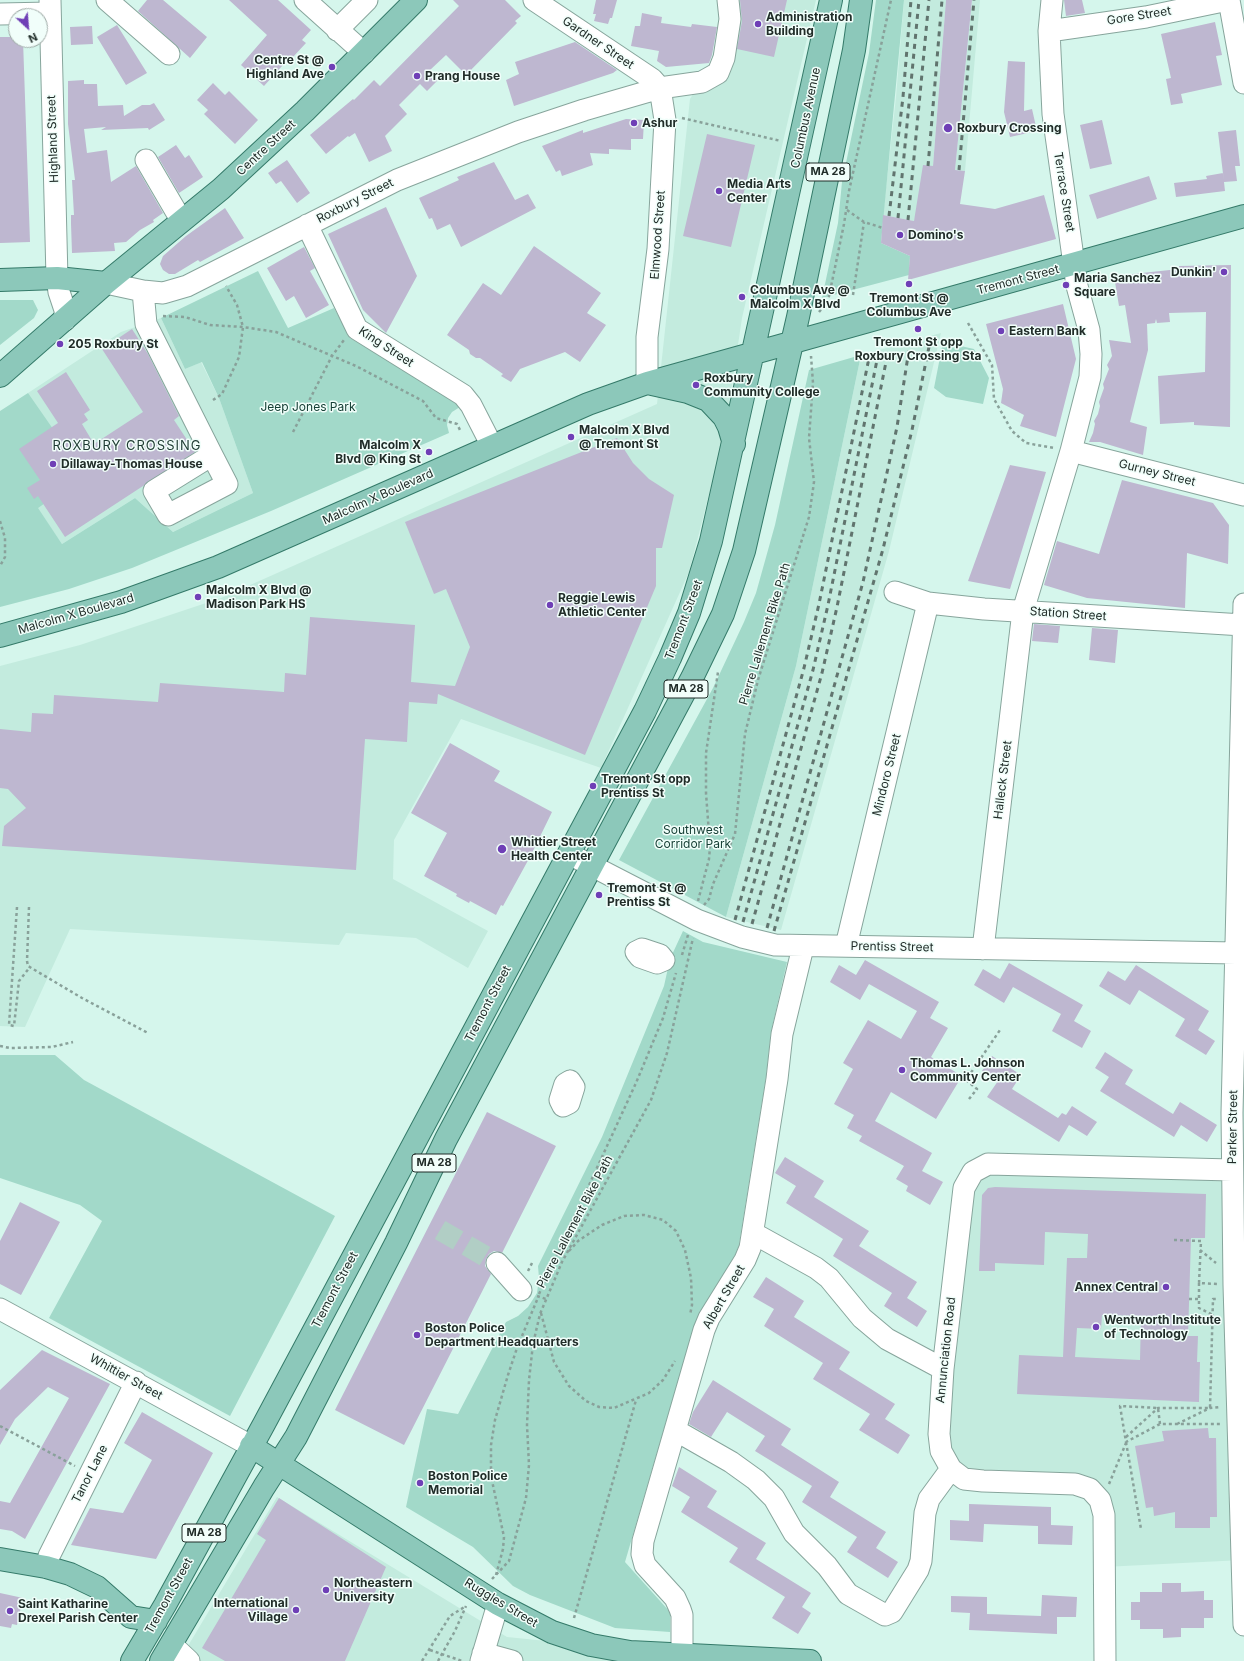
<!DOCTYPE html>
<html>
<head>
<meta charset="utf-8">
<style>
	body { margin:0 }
	#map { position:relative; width:1244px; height:1661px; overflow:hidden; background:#d5f6ec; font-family:Inter,sans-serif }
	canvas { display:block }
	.north { position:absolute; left:8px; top:8px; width:40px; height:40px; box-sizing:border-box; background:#f1fefa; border:1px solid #9eaaa6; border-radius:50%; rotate:154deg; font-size:11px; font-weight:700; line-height:16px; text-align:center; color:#212d29 }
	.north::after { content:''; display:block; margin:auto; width:14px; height:18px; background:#6f3fb6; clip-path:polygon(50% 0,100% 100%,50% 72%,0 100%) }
</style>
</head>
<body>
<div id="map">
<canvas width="1244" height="1661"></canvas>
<div class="north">N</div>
</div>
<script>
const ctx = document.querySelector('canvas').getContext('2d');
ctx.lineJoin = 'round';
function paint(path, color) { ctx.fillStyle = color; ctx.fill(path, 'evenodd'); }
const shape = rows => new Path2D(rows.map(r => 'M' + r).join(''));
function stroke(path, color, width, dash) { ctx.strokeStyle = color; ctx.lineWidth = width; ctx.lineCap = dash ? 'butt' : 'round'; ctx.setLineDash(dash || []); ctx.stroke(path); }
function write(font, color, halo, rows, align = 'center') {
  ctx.font = font + ' Inter,sans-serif'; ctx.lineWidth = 3; ctx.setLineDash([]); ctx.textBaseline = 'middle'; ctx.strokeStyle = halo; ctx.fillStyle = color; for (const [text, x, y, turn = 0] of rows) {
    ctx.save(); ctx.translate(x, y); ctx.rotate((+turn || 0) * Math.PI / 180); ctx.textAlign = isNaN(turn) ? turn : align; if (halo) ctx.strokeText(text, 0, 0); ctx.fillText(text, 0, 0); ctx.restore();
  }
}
paint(shape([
	[717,0,816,0,742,318,731,392,720,452,689,572,601,768,461,719,394,840,393,879,488,931,468,968,416,938,346,933,339,945,70,929,25,1027,0,1026,0,666,80,645,221,598,657,404,690,99,708,70,720,32],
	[904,0,946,0,933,166,914,221,883,215,896,97],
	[972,0,980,0,965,171,955,170],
	[161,318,185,369,201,362,219,398,253,493,173,532,135,498,62,544,37,508,28,393,121,332],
	[941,333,889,551,781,930,726,917,796,666,861,355],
	[1234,1066,1244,1066,1244,1621,1242,1560,1104,1567,1090,1489,964,1479,939,1434,973,1172,1232,1170],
	[277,1497,507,1637,596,1646,810,1661,179,1661]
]), '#c3ebde');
paint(shape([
	[876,0,904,0,881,243,910,256,909,275,822,298,838,223,842,182,869,53],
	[258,271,288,328,334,308,350,338,456,401,460,407,452,412,448,418,447,425,449,433,271,511,132,568,69,589,0,607,0,411,28,393,85,475,38,508,62,544,135,498,173,532,253,493,219,398,202,362,185,369,161,318],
	[0,300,33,300,38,310,34,318,0,345],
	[943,342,974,349,989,378,983,404,946,397,934,388],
	[861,355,796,666,726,917,619,860,713,688,744,622,756,593,775,525,809,370],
	[683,931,703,942,787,962,771,1032,766,1077,739,1245,735,1255,700,1314,694,1326,625,1562,670,1612,670,1632,615,1628,530,1595,513,1586,473,1547,406,1507,427,1409,458,1414,506,1322,518,1316,528,1307,537,1293,539,1278,538,1266,602,1137,664,986,670,959],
	[0,1055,55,1055,84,1080,335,1216,230,1416,49,1318,102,1221,80,1205,0,1178]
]), '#a2d9c9');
paint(shape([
	[147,0,163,0,207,37,190,58,138,11],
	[229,0,278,0,311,30,302,40,306,43,293,57,291,56,264,86,241,65,267,35],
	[453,0,505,0,521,16,515,21,517,23,466,75,446,55,429,71,438,80,427,91,420,84,399,105,407,114,385,136,392,151,369,162,355,133,349,137,348,136,326,154,310,135,353,99,354,100,374,80,380,86,459,6],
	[596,0,617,0,612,18,610,18,608,24,594,21,596,14,593,14],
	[740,0,787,0,774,57,737,49,742,21],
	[946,0,972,0,955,170,965,171,960,204,995,209,1044,195,1056,239,908,280,910,256,881,243,883,215,914,221,923,165,933,166],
	[1064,0,1082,0,1085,13,1066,16],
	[642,13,662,17,661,23,691,27,692,24,717,27,712,55,709,63,666,67,657,61,659,51,631,46,635,26,640,26],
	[1215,22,1222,55,1216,56,1222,85,1181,94,1183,103,1171,105,1166,79,1171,78,1161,34],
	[117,25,147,73,126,85,97,37],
	[92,26,93,44,71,45,70,27],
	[0,37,16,37,16,40,23,40,30,242,0,243],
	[575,42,617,70,613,73,514,106,506,80,519,74,515,62],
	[1008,61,1025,62,1024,111,1032,109,1037,131,1010,137,1004,112],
	[84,80,84,84,97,84,98,106,123,105,124,116,142,105,150,105,154,103,165,120,149,130,148,128,101,130,106,127,84,129,87,153,107,150,111,182,136,166,163,213,153,220,154,222,140,230,126,242,114,243,115,251,72,253,71,224,71,215,74,215,72,180,75,180,68,124,68,81],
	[213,83,225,95,229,91,258,120,235,144,204,114,208,110,197,100],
	[626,119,644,120,643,139,631,139,631,150,609,149,609,154,590,153,593,165,562,176,560,170,556,172,542,146,583,130,583,133],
	[1102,120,1112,164,1090,169,1080,125],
	[1236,130,1240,166,1235,166,1237,181,1224,182,1218,132],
	[707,134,755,145,731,247,683,236],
	[176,145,185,158,189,155,203,177,179,193,158,157],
	[287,160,310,193,297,203,281,181,276,184,268,173],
	[494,162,515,200,528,194,536,208,461,247,450,224,437,230,432,218,429,219,419,198,459,180,457,177],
	[1223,173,1225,191,1176,197,1174,183,1207,179,1206,176],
	[1149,176,1157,199,1097,219,1089,195],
	[386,207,417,276,386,333,363,310,328,234],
	[225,208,244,238,200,262,198,260,175,274,169,274,163,270,160,264,163,256,186,236],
	[534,246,601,293,587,313,606,325,580,362,565,352,520,369,511,382,501,376,503,374,480,358,476,358,470,354,469,350,447,335,483,283,501,295],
	[304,247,315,268,310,271,329,305,306,318,294,296,286,301,267,268],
	[1231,265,1230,427,1194,425,1194,422,1160,424,1158,376,1205,372,1206,312,1169,313,1170,322,1157,323,1156,319,1155,323,1147,324,1148,350,1130,422,1147,427,1143,455,1100,442,1089,442,1093,433,1095,424,1094,421,1098,414,1100,406,1099,402,1104,388,1103,384,1109,369,1107,365,1112,356,1109,340,1131,343,1125,305,1119,306,1114,276,1179,269,1179,266],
	[1063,304,1076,359,1056,437,1020,426,1024,415,1001,403,1003,389,986,324],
	[132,329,148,354,179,416,174,420,195,452,65,537,38,496,34,499,27,488,40,480,19,449,58,423,37,391,66,372,90,410,84,414,88,420,82,424,94,444,143,412,102,349],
	[617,438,633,463,649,479,674,495,662,548,656,548,656,586,585,755,438,694,437,704,409,702,407,742,365,739,356,870,2,846,4,826,26,808,8,789,0,788,0,729,31,732,32,713,53,714,54,695,158,702,160,683,284,692,285,673,306,675,310,617,415,625,411,682,455,686,470,647,446,589,434,594,405,522],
	[1010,465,1046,472,1010,589,968,581],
	[1122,480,1213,503,1229,525,1228,564,1187,553,1185,608,1087,598,1044,585,1057,541,1099,554],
	[1034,624,1060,626,1058,643,1032,641],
	[1092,628,1118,630,1115,663,1089,660],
	[450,743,500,771,494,781,552,812,531,855,503,906,501,905,496,915,470,901,469,903,456,896,457,894,424,876,447,833,411,813],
	[865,960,939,1002,930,1018,948,1028,931,1057,962,1076,936,1119,891,1092,875,1121,932,1153,922,1171,943,1182,930,1205,906,1191,908,1186,896,1179,904,1166,859,1141,862,1136,847,1128,854,1115,834,1104,853,1069,843,1063,868,1020,901,1039,917,1011,869,984,860,1000,830,982,839,965,856,975],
	[1009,963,1083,1005,1074,1021,1091,1031,1082,1048,1052,1031,1061,1014,1013,987,1004,1003,974,985,983,969,1000,979],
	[1136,965,1209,1011,1198,1030,1215,1041,1206,1055,1175,1036,1185,1019,1139,990,1130,1005,1099,986,1108,971,1125,981],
	[1105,1052,1133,1070,1125,1084,1173,1114,1180,1102,1217,1125,1207,1142,1181,1125,1174,1137,1100,1091,1109,1077,1095,1068],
	[992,1056,1021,1075,1012,1089,1058,1118,1062,1113,1066,1115,1072,1106,1097,1122,1087,1136,1069,1125,1059,1142,987,1097,998,1081,982,1071],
	[487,1112,556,1146,502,1253,494,1251,489,1254,486,1259,485,1266,491,1274,404,1445,335,1410],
	[785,1157,824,1181,814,1197,869,1231,859,1246,917,1282,907,1298,927,1311,917,1327,884,1306,892,1293,833,1256,843,1239,786,1203,796,1186,775,1173],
	[995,1187,1206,1194,1205,1238,1191,1238,1188,1336,1198,1336,1197,1362,1200,1362,1199,1402,1017,1394,1019,1355,1063,1357,1067,1258,1087,1258,1088,1234,1045,1232,1044,1265,995,1263,995,1271,979,1271,982,1195,988,1188],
	[1102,1315,1141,1316,1140,1360,1075,1357,1077,1328,1101,1329],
	[20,1202,60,1222,21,1295,0,1284,0,1241],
	[766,1277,804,1301,794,1317,850,1352,839,1369,895,1404,885,1419,910,1435,898,1454,859,1430,870,1414,813,1379,823,1363,764,1326,774,1309,753,1297],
	[42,1350,110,1384,25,1539,12,1531,0,1529,0,1501,10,1503,69,1398,48,1387,15,1419,0,1445,0,1390],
	[713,1380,791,1429,781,1445,839,1482,830,1497,886,1532,876,1548,898,1562,888,1578,847,1552,857,1537,802,1502,812,1486,755,1451,765,1436,727,1412,711,1437,689,1424,693,1412],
	[142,1412,213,1453,156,1559,71,1545,90,1508,123,1513,152,1460,124,1443],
	[1208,1428,1209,1438,1216,1438,1217,1517,1210,1517,1210,1528,1175,1528,1175,1512,1154,1516,1153,1507,1146,1508,1135,1446,1164,1441,1162,1431],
	[679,1467,717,1491,707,1507,766,1543,756,1559,811,1593,802,1607,811,1613,798,1634,772,1618,785,1597,729,1562,738,1548,681,1512,690,1497,672,1486],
	[279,1498,386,1567,345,1661,225,1661,202,1648,266,1540,257,1534],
	[969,1504,1051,1507,1051,1525,1073,1526,1072,1545,1038,1544,1038,1526,984,1524,983,1542,950,1540,950,1520,969,1521],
	[1162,1583,1181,1583,1181,1592,1204,1591,1204,1600,1213,1600,1213,1618,1204,1618,1204,1628,1181,1628,1181,1637,1163,1638,1163,1629,1140,1629,1140,1620,1131,1620,1131,1602,1140,1602,1140,1592,1162,1592],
	[0,1593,23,1598,17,1625,12,1624,11,1628,0,1626],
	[1042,1595,1077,1597,1076,1617,1057,1617,1057,1634,969,1630,970,1613,951,1612,951,1596,987,1597,987,1614,1041,1616]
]), '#beb7d0');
stroke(shape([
	[440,1230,497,1263]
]), '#b1cec5', 21, [21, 10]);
const minor = shape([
	[50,0,57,278,59,292,65,310,65,320],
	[107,0,169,54],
	[305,0,364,53],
	[534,0,652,79,660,88,665,120,658,249,647,337,647,383],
	[1052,0,1049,31,1053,114,1077,286,1089,330,1091,354,1090,377,1071,451,1244,495],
	[1229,0,1244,83],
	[0,14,50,13],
	[337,30,367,0],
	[1049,31,1146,17,1228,0],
	[146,160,181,220],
	[307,225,357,329,463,395,471,405,492,446],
	[106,283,143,291,163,293,187,286,397,180,518,132,584,110,660,88,702,82,718,73,724,58,730,19,728,0],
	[143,291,146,324,212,455,227,484,168,515,154,491,212,455],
	[895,592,928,603,984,609,1243,625],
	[1244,604,1232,1113,1234,1285,1244,1625],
	[569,854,697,920,742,937,775,945,1236,953],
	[846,946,928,603],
	[642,949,660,955,664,960,657,963,640,957,636,952,642,949],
	[983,949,1023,611,1071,451],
	[570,1081,574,1087,569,1103,563,1106,560,1100,565,1084,570,1081],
	[753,1233,816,1268,829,1278,862,1318,887,1339,943,1369],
	[497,1263,521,1290],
	[0,1309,251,1446],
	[675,1430,731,1462,756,1480,774,1498,794,1533,827,1566,848,1594,885,1615,892,1612,918,1570,921,1561,925,1513,929,1499,951,1469],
	[46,1567,49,1556,136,1382],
	[171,1644,189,1661],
	[483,1653,512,1661],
	[682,1656,682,1615,680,1609,675,1598,645,1565,642,1554,643,1541,704,1330,709,1318,745,1260,750,1248,777,1079,782,1034,803,947],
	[481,1661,498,1604],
	[1105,1661,1104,1515,1100,1500,1090,1489,1075,1484,983,1481,964,1479,951,1469,941,1451,939,1434,943,1369,964,1188,973,1172,988,1164,1232,1170]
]);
const major = shape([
	[0,280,57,278,106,283],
	[0,376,106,283,221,189,305,111,416,0],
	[652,384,688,392,708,400,724,417,729,427,734,444],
	[0,636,121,602,218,567,588,404,647,383,1244,216],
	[251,1446,498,1604,552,1632,591,1645,630,1652,810,1661],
	[0,1559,46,1567,70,1574,97,1587,131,1617,156,1621],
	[132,1661,165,1605,264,1424,645,711,670,658,689,613,711,541,831,0],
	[161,1661,264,1487,296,1437,396,1243,446,1139,692,678,723,614,744,551,798,317,854,50,861,0]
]);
stroke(minor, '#87a59c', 23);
stroke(major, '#347a69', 24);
stroke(shape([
	[682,118,781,141],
	[847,210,864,222,883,228],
	[853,295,864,222],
	[819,312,828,301,844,224,849,191,891,0],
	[163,316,185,317,210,325,243,327,276,332,356,366,423,401,436,418,457,424,460,430],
	[968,323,992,365,994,399,1012,431,1026,443,1054,448],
	[213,400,222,394,239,357,243,327,237,305,226,286],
	[293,432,332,356,344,340],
	[0,521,5,538,5,557,0,566],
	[698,901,709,859,710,847,706,793,706,753,718,672],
	[704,905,709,899,713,884,735,834,745,734,758,680,809,517,814,482,809,438,813,383,811,356],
	[17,907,9,1025,14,1026,19,981,30,967],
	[29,907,27,961,28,966,82,998,148,1033],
	[682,955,688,935],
	[0,1046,10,1048,52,1047,73,1042],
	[969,1099,977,1089,966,1080,1000,1030],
	[1174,1240,1201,1241,1199,1283,1218,1284],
	[1200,1250,1216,1263],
	[569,1251,578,1241,602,1225,624,1216,644,1215,663,1220,676,1231,685,1250,691,1278,692,1305,690,1315],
	[528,1271,533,1261],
	[1199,1283,1199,1308,1213,1315],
	[539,1294,636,1083,663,1018,676,973],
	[537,1296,546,1299],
	[1189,1299,1199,1299],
	[541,1313,554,1362,569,1386,586,1401,599,1407,614,1408,649,1393,663,1380,675,1361],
	[1160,1424,1158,1408,1120,1406,1126,1442,1160,1424,1221,1424],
	[1177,1424,1210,1408,1220,1407],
	[0,1426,75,1466],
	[1126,1437,1158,1408,1210,1408,1213,1299,1217,1299],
	[1126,1442,1141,1529],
	[1109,1484,1126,1443],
	[496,1575,503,1549,504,1537,491,1476,491,1445,495,1420,508,1375,517,1348,537,1300],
	[492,1579,509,1561,526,1498,529,1465,527,1425,529,1380,533,1344,540,1314,562,1262,651,1100,667,1053,693,938],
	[574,1618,636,1400],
	[430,1650,462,1661],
	[422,1661,450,1616,466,1606],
	[438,1661,455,1631,466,1606]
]), '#89a19a', 2.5, [3, 3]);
stroke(minor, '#fff', 21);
stroke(major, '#8cc8ba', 22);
stroke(shape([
	[928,166,942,0],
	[959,170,974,0],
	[889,216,903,97,911,0],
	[898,218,919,0],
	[908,220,929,0],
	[735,920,804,668,819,604,870,353],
	[743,922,813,670,828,605,878,355],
	[752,924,822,673,837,607,887,357],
	[767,928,863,582,897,427,910,343],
	[774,931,883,549,912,430,931,337]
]), '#61746e', 3, [5, 5]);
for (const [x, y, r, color] of [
	[758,24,4,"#6f3fb6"],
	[332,67,4,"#6f3fb6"],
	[417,76,4,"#6f3fb6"],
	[634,123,4,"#6f3fb6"],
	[948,128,5,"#6f3fb6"],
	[719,191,4,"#6f3fb6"],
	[900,235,4,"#6f3fb6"],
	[1224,272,4,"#6f3fb6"],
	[909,284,4,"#6f3fb6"],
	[1066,285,4,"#6f3fb6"],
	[742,297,4,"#6f3fb6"],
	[918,329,4,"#6f3fb6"],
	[1001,331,4,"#6f3fb6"],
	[60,344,4,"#6f3fb6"],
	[696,385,4,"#6f3fb6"],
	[571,437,4,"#6f3fb6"],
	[429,452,4,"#6f3fb6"],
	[53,464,4,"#6f3fb6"],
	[198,597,4,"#6f3fb6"],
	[550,605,4,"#6f3fb6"],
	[593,786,4,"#6f3fb6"],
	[502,849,5,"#6f3fb6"],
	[599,895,4,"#6f3fb6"],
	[902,1070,4,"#6f3fb6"],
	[1166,1287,4,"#6f3fb6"],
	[1096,1327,4,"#6f3fb6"],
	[417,1335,4,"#6f3fb6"],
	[420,1483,4,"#6f3fb6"],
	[326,1590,4,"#6f3fb6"],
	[296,1610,4,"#6f3fb6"],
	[10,1611,4,"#6f3fb6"]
]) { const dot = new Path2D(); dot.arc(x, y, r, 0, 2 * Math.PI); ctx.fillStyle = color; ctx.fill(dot); stroke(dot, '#f1fefa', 1.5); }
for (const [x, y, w] of [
	[828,172,44],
	[686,689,44],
	[434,1163,44],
	[204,1533,44]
]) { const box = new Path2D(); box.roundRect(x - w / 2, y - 9, w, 18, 3); ctx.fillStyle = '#f1fefa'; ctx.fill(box); stroke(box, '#212d29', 1); }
write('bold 11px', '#212d29', null, [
	["MA 28",828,172],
	["MA 28",686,689],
	["MA 28",434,1163],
	["MA 28",204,1533]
]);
write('12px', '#212d29', '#f1fefa', [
	["Gore Street",1139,16,-9],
	["Gardner Street",598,43,34],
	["Columbus Avenue",806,118,-78],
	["Highland Street",53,139,-92],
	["Centre Street",266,148,-43],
	["Terrace Street",1064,192,81],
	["Roxbury Street",355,201,-27],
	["Elmwood Street",658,235,-86],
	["Tremont Street",1018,280,-15],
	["King Street",386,347,33],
	["Gurney Street",1157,473,14],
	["Malcolm X Boulevard",378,497,-24],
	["Malcolm X Boulevard",76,614,-16],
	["Station Street",1068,614,4],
	["Tremont Street",684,620,-69],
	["Pierre Lallement Bike Path",765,634,-73],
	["Mindoro Street",887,775,-76],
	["Halleck Street",1003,780,-83],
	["Prentiss Street",892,947,1],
	["Tremont Street",488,1004,-62],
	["Parker Street",1233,1127,-89],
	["Pierre Lallement Bike Path",575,1222,-62],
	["Tremont Street",335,1290,-62],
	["Albert Street",724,1297,-60],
	["Annunciation Road",946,1350,-84],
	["Whittier Street",126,1377,29],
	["Tanor Lane",90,1474,-63],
	["Tremont Street",169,1596,-61],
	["Ruggles Street",501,1603,31]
]);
write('bold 12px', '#212d29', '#f1fefa', [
	["Administration",766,17],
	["Building",766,31],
	["Centre St @",324,60,"right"],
	["Highland Ave",324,74,"right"],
	["Prang House",425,76],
	["Ashur",642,123],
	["Roxbury Crossing",957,128],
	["Media Arts",727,184],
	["Center",727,198],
	["Domino's",908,235],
	["Dunkin'",1216,272,"right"],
	["Maria Sanchez",1074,278],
	["Square",1074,292],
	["Columbus Ave @",750,290],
	["Malcolm X Blvd",750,304],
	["Tremont St @",909,298,"center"],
	["Columbus Ave",909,312,"center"],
	["Eastern Bank",1009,331],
	["Tremont St opp",918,342,"center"],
	["Roxbury Crossing Sta",918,356,"center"],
	["205 Roxbury St",68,344],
	["Roxbury",704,378],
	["Community College",704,392],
	["Malcolm X Blvd",579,430],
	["@ Tremont St",579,444],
	["Malcolm X",421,445,"right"],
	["Blvd @ King St",421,459,"right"],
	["Dillaway-Thomas House",61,464],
	["Malcolm X Blvd @",206,590],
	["Madison Park HS",206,604],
	["Reggie Lewis",558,598],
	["Athletic Center",558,612],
	["Tremont St opp",601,779],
	["Prentiss St",601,793],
	["Whittier Street",511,842],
	["Health Center",511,856],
	["Tremont St @",607,888],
	["Prentiss St",607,902],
	["Thomas L. Johnson",910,1063],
	["Community Center",910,1077],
	["Annex Central",1158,1287,"right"],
	["Wentworth Institute",1104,1320],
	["of Technology",1104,1334],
	["Boston Police",425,1328],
	["Department Headquarters",425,1342],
	["Boston Police",428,1476],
	["Memorial",428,1490],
	["Northeastern",334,1583],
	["University",334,1597],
	["International",288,1603,"right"],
	["Village",288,1617,"right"],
	["Saint Katharine",18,1604],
	["Drexel Parish Center",18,1618]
], 'left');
write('12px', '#174036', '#f1fefa', [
	["Jeep Jones Park",308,407],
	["Southwest",693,830],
	["Corridor Park",693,844]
]);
ctx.letterSpacing = '1px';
write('13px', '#1e3a32', '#f1fefa', [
	["ROXBURY CROSSING",127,446]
]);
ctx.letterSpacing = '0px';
</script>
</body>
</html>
